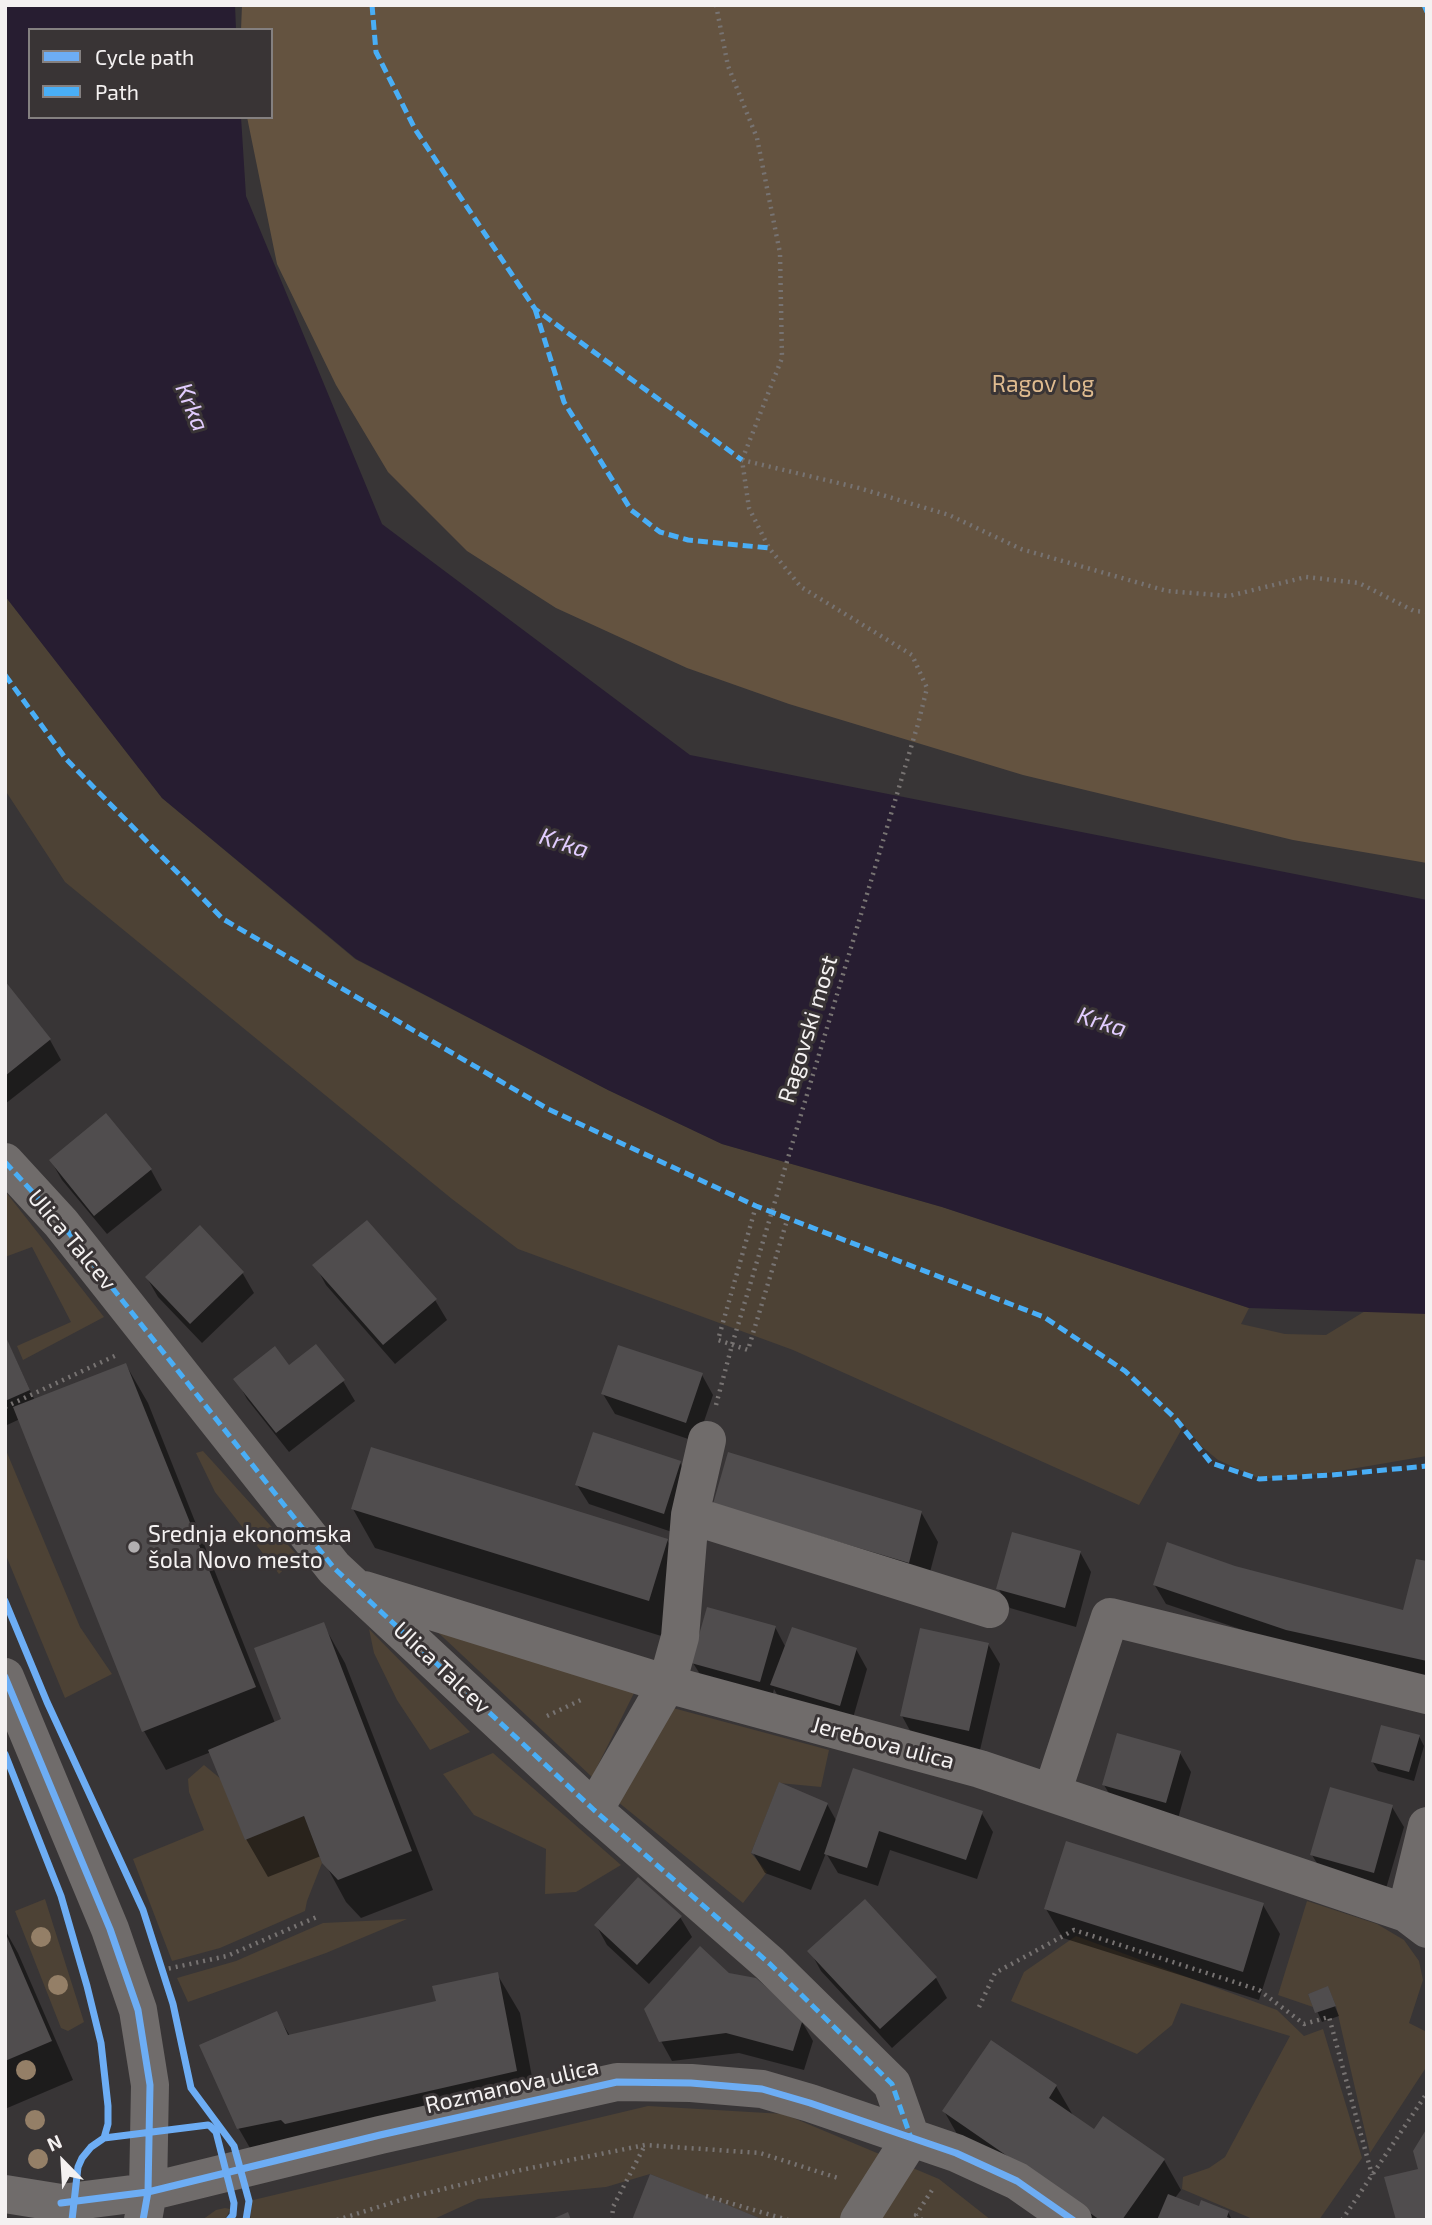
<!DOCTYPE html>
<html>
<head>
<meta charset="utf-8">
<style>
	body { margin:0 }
	#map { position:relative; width:1432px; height:2225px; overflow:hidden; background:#383536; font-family:"Exo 2",sans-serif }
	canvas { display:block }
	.frame { position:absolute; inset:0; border:7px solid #f4f1f1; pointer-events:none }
	.legend { position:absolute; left:28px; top:28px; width:245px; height:91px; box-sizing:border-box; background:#393435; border:2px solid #848080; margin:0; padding:9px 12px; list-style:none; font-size:21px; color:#f4f1f1 }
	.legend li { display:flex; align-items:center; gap:14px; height:35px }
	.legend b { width:35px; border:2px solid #848080 }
	.north { position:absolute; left:28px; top:2127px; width:70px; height:70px; -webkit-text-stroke:5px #393435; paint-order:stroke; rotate:336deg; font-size:19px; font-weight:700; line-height:28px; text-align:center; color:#f4f1f1 }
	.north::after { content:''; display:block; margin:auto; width:24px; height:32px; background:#f4f1f1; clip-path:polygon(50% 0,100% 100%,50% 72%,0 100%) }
</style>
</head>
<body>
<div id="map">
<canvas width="1432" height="2225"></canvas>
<div class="frame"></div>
<ul class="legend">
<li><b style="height:9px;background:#6dadf4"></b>Cycle path</li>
<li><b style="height:9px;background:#49aef6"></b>Path</li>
</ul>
<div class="north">N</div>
</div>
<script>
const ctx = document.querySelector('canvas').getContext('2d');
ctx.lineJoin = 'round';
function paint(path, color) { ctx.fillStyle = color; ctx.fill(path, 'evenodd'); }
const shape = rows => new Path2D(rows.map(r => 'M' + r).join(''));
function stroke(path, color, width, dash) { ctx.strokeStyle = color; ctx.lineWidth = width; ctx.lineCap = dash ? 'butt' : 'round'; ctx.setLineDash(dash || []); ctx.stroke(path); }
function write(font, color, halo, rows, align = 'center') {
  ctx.font = font + ' "Exo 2",sans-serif'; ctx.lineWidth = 6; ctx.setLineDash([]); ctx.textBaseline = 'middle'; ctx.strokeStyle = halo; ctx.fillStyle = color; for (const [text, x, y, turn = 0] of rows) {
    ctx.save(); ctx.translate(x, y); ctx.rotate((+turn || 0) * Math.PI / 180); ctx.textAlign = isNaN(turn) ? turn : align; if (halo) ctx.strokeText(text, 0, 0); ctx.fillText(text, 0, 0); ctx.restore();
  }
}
paint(shape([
	[5,596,162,798,355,959,608,1090,722,1144,942,1207,1249,1308,1241,1324,1285,1334,1326,1335,1375,1305,1427,1289,1427,1456,1322,1474,1260,1479,1218,1460,1201,1446,1184,1425,1139,1505,793,1350,518,1249,452,1199,65,882,5,790],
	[5,1191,104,1317,23,1360,17,1346,71,1322,32,1247,5,1257],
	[5,1448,80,1627,112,1674,65,1698,5,1553],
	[203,1451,298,1556,279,1574,215,1492,196,1453],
	[429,1624,634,1693,592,1777],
	[369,1629,470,1732,430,1750,397,1700,374,1653],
	[673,1708,829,1750,821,1787,779,1783,751,1853,767,1872,743,1903,618,1802],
	[493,1753,621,1865,576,1892,545,1894,546,1849,474,1815,443,1774],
	[204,1765,221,1779,245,1839,304,1816,322,1863,307,1901,305,1911,220,1948,172,1961,133,1859,204,1830,189,1792,188,1779],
	[45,1899,84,2022,68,2031,61,2028,15,1911],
	[1307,1901,1377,1924,1404,1940,1419,1961,1423,1980,1409,2023,1427,2032,1427,2066,1370,2153,1336,2006,1328,1987,1308,1994,1313,2007,1278,1995],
	[407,1919,326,1953,188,2002,177,1978,236,1961,323,1923],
	[1076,1936,1277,2010,1304,2036,1323,2029,1362,2158,1319,2220,1255,2220,1182,2189,1183,2177,1209,2168,1225,2157,1290,2036,1181,2003,1172,2025,1137,2054,1011,2001,1024,1972],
	[648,2106,784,2114,939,2179,991,2220,764,2220,650,2174,606,2187,478,2199,432,2220,251,2220,249,2201],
	[225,2208,230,2209,225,2220,202,2220,216,2210]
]), '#4d4235');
paint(shape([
	[242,5,1427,5,1427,863,1293,840,1023,775,789,704,687,668,556,608,467,551,388,472,336,385,277,264,247,117,271,117,271,30,241,30]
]), '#645340');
paint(shape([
	[5,5,235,5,236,30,30,30,30,117,241,117,246,196,382,524,690,755,1427,900,1427,1314,1249,1308,942,1207,722,1144,608,1090,356,959,162,798,5,596]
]), '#271d31');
paint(shape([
	[5,984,50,1040,61,1060,5,1104],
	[51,1161,151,1170,162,1190,107,1234,62,1180],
	[200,1228,243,1274,254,1293,202,1343,158,1297,147,1278],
	[315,1265,435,1300,447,1320,395,1364,326,1285],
	[5,1336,35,1401,126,1365,148,1403,275,1723,283,1720,323,1624,345,1663,433,1890,361,1918,346,1902,321,1856,268,1877,246,1839,211,1752,166,1770,144,1731,20,1419,5,1426],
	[289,1367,343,1381,355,1401,289,1452,247,1399,236,1379],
	[702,1375,713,1395,697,1442,615,1414,603,1394],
	[680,1463,692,1483,675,1533,589,1504,577,1485],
	[353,1509,667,1540,689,1579,671,1639,375,1548],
	[921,1512,938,1542,925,1591,732,1533],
	[1080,1552,1091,1572,1076,1627,1010,1608,998,1588],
	[1427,1563,1427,1678,1299,1649,1166,1604,1154,1584,1405,1612],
	[775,1627,786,1648,856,1649,867,1669,851,1725,783,1705,774,1689,771,1701,705,1682,693,1663],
	[988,1644,1000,1664,980,1750,913,1736,902,1716],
	[1419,1736,1424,1746,1414,1781,1378,1771,1372,1761],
	[1180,1753,1191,1772,1177,1822,1116,1805,1104,1785],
	[827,1804,837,1822,981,1812,993,1832,977,1879,890,1850,878,1886,838,1873,826,1853,811,1890,765,1873,753,1853],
	[1392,1807,1404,1827,1385,1892,1324,1875,1312,1855],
	[865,1901,936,1978,947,1998,892,2048,821,1971,810,1951],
	[1263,1905,1280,1934,1259,2000,1063,1938,1046,1909],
	[680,1917,692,1937,649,1984,607,1945,596,1925],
	[5,1930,18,1953,73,2080,5,2109],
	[497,1974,520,2013,538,2109,261,2167,239,2129,201,2046,276,2013,290,2036,438,2003],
	[1327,1988,1339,2016,1322,2022,1310,1995],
	[801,2020,813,2041,804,2070,739,2053,672,2061,661,2041],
	[1056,2086,1074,2117,1095,2131,1164,2160,1181,2190,1175,2198,1200,2208,1228,2212,1232,2220,1076,2220,961,2141,944,2111]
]), '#0007');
paint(shape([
	[5,981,51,1039,5,1076],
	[106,1113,152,1169,94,1216,49,1160],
	[367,1220,437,1299,383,1345,312,1265],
	[200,1225,244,1272,190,1324,145,1277],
	[5,1335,30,1390,5,1401],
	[316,1344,345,1380,276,1433,233,1379,275,1346,289,1365],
	[618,1345,703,1373,686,1423,601,1394],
	[126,1363,256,1687,142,1732,13,1407],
	[593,1432,681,1461,664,1514,575,1485],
	[371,1447,668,1539,649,1601,351,1509],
	[728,1452,922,1511,909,1563,713,1504],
	[1012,1532,1081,1551,1065,1608,996,1589],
	[1167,1542,1235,1566,1403,1610,1416,1559,1427,1561,1427,1661,1286,1630,1153,1585],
	[707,1607,776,1626,760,1682,691,1663],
	[324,1622,412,1851,338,1880,322,1863,304,1816,245,1840,208,1750,281,1719,254,1648],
	[792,1627,857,1648,840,1706,770,1685],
	[920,1628,989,1643,969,1731,900,1716],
	[1381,1725,1420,1735,1409,1772,1371,1762],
	[1117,1733,1181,1751,1166,1803,1102,1785],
	[853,1768,983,1811,966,1860,879,1831,867,1868,824,1854],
	[779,1782,828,1803,800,1871,751,1853],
	[1330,1787,1393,1805,1374,1873,1310,1855],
	[1066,1841,1264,1903,1243,1972,1044,1909],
	[638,1877,682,1916,637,1965,594,1925],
	[865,1899,937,1977,880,2029,807,1951],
	[5,1932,52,2041,5,2061],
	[700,1946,729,1973,756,1978,803,2019,793,2051,726,2033,659,2042,644,2009],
	[498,1972,517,2071,285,2124,281,2120,237,2129,199,2045,277,2011,288,2035,436,2001,432,1986],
	[1328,1986,1336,2006,1315,2013,1308,1994],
	[991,2040,1057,2085,1049,2098,1094,2129,1103,2116,1165,2159,1122,2220,1100,2220,942,2111],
	[1427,2128,1427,2220,1396,2220,1384,2177,1418,2169,1413,2151],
	[650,2174,706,2196,764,2220,632,2220],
	[1168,2194,1199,2206,1201,2200,1229,2211,1227,2217,1234,2220,1157,2220],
	[568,2212,571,2220,550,2220]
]), '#504d4e');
stroke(shape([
	[716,5,728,66,757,138,780,253,782,358,742,460],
	[756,1206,718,1340,748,1350,788,1217],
	[716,1405,732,1345,918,724,927,688,912,655,801,587,769,548,749,508,742,460,859,488,949,515,1021,549,1167,591,1229,596,1306,577,1359,583,1414,611,1427,612],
	[5,1407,119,1354],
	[547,1716,583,1699],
	[162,1970,227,1956,319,1916],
	[979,2007,995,1973,1074,1930,1259,1990,1304,2024,1329,2017,1372,2175],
	[706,2196,788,2220],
	[337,2220,407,2198,516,2171,645,2145,760,2153,841,2179],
	[612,2220,613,2207,645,2145],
	[922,2220,916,2215,934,2187],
	[1342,2220,1427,2093]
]), '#777372', 4.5, [2, 5]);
stroke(shape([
	[5,1162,61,1223,334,1568,594,1810,770,1964,892,2084,911,2138,859,2220],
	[690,1515,990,1609],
	[364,1590,667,1684,980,1769,1406,1913,1427,1929],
	[5,1677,110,1929,138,2010,150,2085,148,2192,143,2220],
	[1052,1793,1110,1617,1427,1695],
	[594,1810,667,1684,680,1637,690,1515,707,1440],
	[1406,1913,1427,1826],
	[5,2194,61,2203,148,2192,380,2135,617,2082,691,2083,762,2089,810,2103,956,2153,1017,2181,1073,2220]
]), '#706c6b', 38);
stroke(shape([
	[372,5,376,52,415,129,535,309,742,460],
	[1424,5,1427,12],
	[535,309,564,402,631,510,660,532,688,540,769,548],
	[5,675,66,759,223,919,548,1109,756,1206,1044,1317,1125,1371,1175,1418,1211,1463,1259,1479,1332,1475,1427,1466],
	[5,1162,61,1223,334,1568,594,1810,770,1964,892,2084,911,2138]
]), '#49aef6', 5, [10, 5]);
stroke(shape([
	[5,1601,47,1702,143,1910,173,2004,191,2088,234,2146,249,2201,246,2220],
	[5,1677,110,1929,138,2010,150,2085,148,2192,143,2220],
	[5,1754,61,1896,87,1986,101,2043,108,2106,108,2124,104,2138,91,2147,82,2158,78,2167,72,2220],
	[210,2126,216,2132,234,2203,233,2215,229,2220],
	[104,2138,208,2125],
	[61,2203,148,2192,380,2135,617,2082,691,2083,762,2089,810,2103,956,2153,1017,2181,1073,2220]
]), '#6dadf4', 7);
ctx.fillStyle = '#947f67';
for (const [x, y] of [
	[41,1937],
	[58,1985],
	[26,2070],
	[35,2120],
	[38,2159]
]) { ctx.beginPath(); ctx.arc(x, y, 10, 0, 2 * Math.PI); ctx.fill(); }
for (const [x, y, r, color] of [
	[134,1547,7,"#b2afb0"]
]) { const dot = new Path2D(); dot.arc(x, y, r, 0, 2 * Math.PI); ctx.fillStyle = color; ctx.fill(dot); stroke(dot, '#393435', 2.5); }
write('23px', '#dfbb8f', '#393435', [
	["Ragov log",1043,384]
]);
write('23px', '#f4f1f1', '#393435', [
	["Ragovski most",808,1029,-73],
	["Ulica Talcev",72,1240,50],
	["Ulica Talcev",442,1668,43],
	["Jerebova ulica",883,1743,15],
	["Rozmanova ulica",512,2086,-13]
]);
write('23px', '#f4f1f1', '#393435', [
	["Srednja ekonomska",148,1534],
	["šola Novo mesto",148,1560]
], 'left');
write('italic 24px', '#e1ccfe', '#393435', [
	["Krka",192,407,67],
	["Krka",564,843,18],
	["Krka",1102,1022,18]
]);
</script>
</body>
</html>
